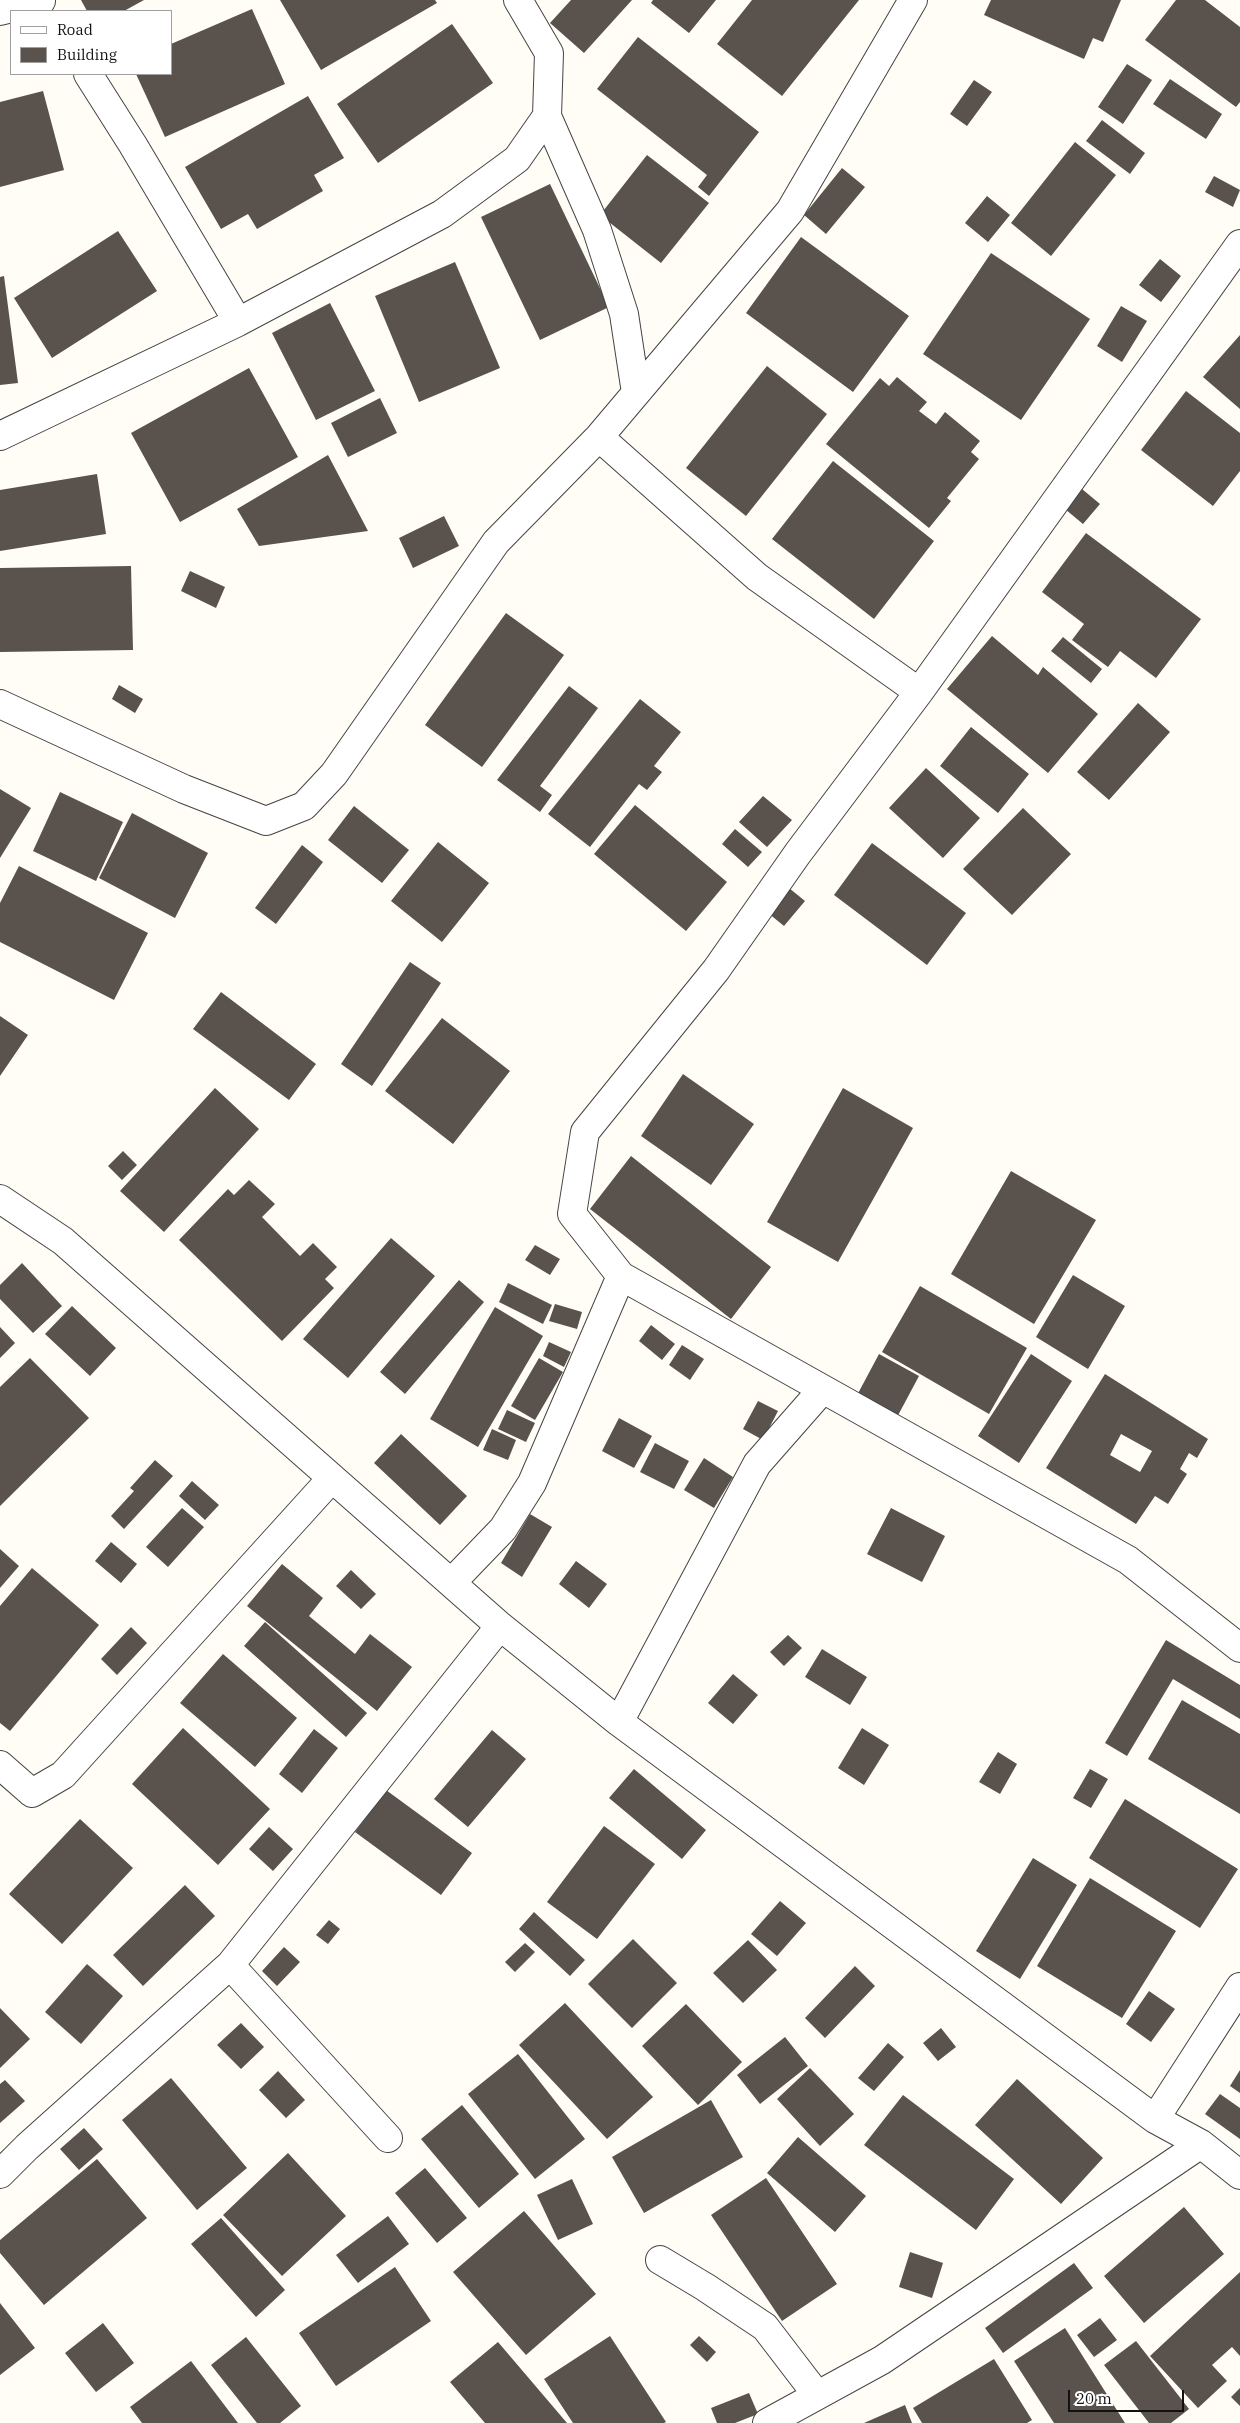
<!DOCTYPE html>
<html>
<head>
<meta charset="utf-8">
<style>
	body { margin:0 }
	#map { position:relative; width:1240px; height:2423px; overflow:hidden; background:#fffdf5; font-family:"IBM Plex Serif",serif }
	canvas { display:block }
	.legend { position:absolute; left:10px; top:10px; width:162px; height:65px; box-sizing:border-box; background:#fff; border:1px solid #a0a0a0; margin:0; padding:6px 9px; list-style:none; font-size:15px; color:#111 }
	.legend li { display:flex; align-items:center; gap:10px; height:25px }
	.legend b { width:25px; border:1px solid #a0a0a0 }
	.scale { position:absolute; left:1068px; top:2390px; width:116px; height:22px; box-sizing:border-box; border:2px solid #111; border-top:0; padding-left:6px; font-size:15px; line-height:18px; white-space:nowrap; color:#111; -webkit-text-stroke:4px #fff; paint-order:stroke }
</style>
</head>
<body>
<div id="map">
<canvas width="1240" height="2423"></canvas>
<ul class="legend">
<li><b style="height:6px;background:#fff"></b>Road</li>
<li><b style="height:14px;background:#5a524d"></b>Building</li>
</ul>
<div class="scale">20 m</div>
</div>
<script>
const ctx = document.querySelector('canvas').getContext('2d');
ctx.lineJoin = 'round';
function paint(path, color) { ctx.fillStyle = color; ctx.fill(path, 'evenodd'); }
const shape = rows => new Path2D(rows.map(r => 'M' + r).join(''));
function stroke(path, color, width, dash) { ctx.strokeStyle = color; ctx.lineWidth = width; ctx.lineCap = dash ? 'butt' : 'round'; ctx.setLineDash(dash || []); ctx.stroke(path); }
paint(shape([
	[81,0,144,0,124,11,87,11],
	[280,0,435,0,437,3,321,70],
	[571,0,632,0,584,53,550,23],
	[653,0,716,0,689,33,651,3],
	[752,0,859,0,782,96,717,44],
	[991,0,1121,0,1103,42,1093,38,1084,59,984,15],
	[1176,0,1205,0,1240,27,1240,102,1236,107,1145,40],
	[252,9,285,84,165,137,136,74,171,74,171,44],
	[452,24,493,83,378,163,337,104],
	[638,37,759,132,709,196,698,187,707,175,597,89],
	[1127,64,1152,80,1123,124,1098,107],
	[1170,79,1222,114,1206,139,1153,104],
	[974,80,992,92,967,126,950,114],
	[43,91,64,170,0,187,0,102],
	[308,96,344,158,314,175,323,191,257,229,248,214,221,229,185,167],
	[1102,120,1145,153,1130,174,1086,141],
	[1075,142,1116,175,1051,256,1011,223],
	[647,155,709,203,661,263,600,215],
	[842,168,865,187,826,234,804,215],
	[1214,176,1240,190,1233,207,1205,192],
	[550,184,609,307,540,340,481,217],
	[987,196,1010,215,988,242,965,223],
	[118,231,157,291,52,358,14,298],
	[801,237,909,316,853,392,746,313],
	[991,253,1090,319,1021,420,923,354],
	[1160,259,1181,276,1161,302,1139,285],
	[455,262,500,368,419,402,375,296],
	[4,276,18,383,0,385,0,277],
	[330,303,375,391,316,420,272,333],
	[1121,306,1147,321,1122,362,1097,346],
	[1240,335,1240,409,1203,377],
	[767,366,827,414,746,516,686,468],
	[249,368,298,457,180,522,131,433],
	[897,377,927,402,919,411,936,424,945,412,980,441,971,452,979,459,947,498,951,501,929,528,826,444,880,378,889,386],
	[1186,391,1240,433,1240,471,1213,506,1141,450],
	[380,398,397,433,348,457,331,423],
	[328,455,368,531,259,546,237,509],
	[833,461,934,541,874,619,772,539],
	[97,474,106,534,0,551,0,490],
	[1082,489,1100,504,1083,524,1065,509],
	[444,516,459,546,413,568,399,538],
	[1086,533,1201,619,1156,678,1120,651,1108,667,1072,640,1084,624,1042,592],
	[131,566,133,650,0,652,0,568],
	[190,571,225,587,216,608,181,591],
	[506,613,564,655,482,767,425,725],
	[992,636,1038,675,1043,667,1098,714,1048,773,947,689],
	[1063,637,1102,669,1091,683,1051,651],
	[119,685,143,699,135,713,112,699],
	[569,686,598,708,540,786,552,795,540,812,497,780],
	[640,699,681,732,654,766,662,772,647,790,639,784,590,847,548,814],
	[1138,703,1170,732,1109,800,1077,772],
	[971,727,1029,774,998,813,940,766],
	[926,768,980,818,943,858,889,808],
	[0,789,31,808,0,858],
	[60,792,123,822,96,881,33,851],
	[763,796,792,820,767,847,739,822],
	[635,805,727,882,686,931,594,854],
	[354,806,409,850,382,883,328,840],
	[1023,808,1071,854,1012,915,963,869],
	[132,813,208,853,175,918,99,878],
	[735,829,762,852,748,867,722,844],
	[438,842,489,883,442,942,391,901],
	[872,843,966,913,927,965,834,895],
	[302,845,323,862,276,924,255,908],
	[19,866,148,933,114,1000,0,942,0,903],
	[789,888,805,901,784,926,768,913],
	[410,962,441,983,372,1086,341,1064],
	[221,992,316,1064,289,1100,193,1029],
	[0,1016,28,1035,0,1076],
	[442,1018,510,1071,453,1144,385,1091],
	[683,1074,754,1124,711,1185,641,1136],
	[215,1088,259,1129,164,1232,120,1191],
	[843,1088,913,1128,838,1262,767,1222],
	[123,1151,137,1165,122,1180,108,1166],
	[631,1156,771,1267,731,1319,590,1209],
	[1011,1171,1096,1220,1034,1324,951,1274],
	[249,1180,275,1204,262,1217,300,1256,313,1243,337,1267,325,1279,334,1288,282,1341,179,1240,228,1189,234,1195],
	[391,1238,435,1276,348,1378,303,1339],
	[535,1245,560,1259,550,1275,525,1260],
	[22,1263,62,1306,33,1333,0,1299,0,1285],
	[1073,1275,1125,1306,1088,1369,1036,1337],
	[459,1280,484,1302,405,1394,380,1372],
	[508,1283,552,1305,543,1324,499,1302],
	[920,1286,1027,1348,989,1414,882,1352],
	[555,1304,582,1312,577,1329,549,1321],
	[72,1306,116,1348,90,1376,45,1334],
	[495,1307,543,1336,478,1447,430,1419],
	[651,1325,675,1344,662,1360,639,1341],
	[0,1327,15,1343,0,1358],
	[549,1342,571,1352,564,1367,543,1356],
	[682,1345,704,1359,690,1380,669,1365],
	[879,1354,919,1376,895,1421,855,1399],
	[1031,1354,1072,1381,1019,1463,978,1436],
	[30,1358,89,1418,0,1506,0,1387],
	[539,1358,563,1372,535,1420,511,1406],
	[1105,1374,1208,1439,1197,1458,1189,1453,1180,1469,1187,1474,1168,1504,1155,1496,1136,1524,1046,1468],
	[1121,1434,1152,1451,1140,1472,1110,1455],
	[758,1401,778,1411,763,1440,743,1429],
	[507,1410,535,1423,526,1442,498,1429],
	[619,1418,652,1436,634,1468,602,1451],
	[492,1429,516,1440,508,1460,483,1450],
	[401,1434,467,1496,440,1525,374,1463],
	[655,1443,689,1461,674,1489,640,1472],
	[704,1458,733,1477,714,1508,684,1490],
	[155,1460,173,1476,124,1529,111,1516,134,1491,130,1488],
	[192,1481,219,1505,205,1520,179,1496],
	[182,1508,204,1527,168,1567,146,1547],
	[891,1508,945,1536,922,1582,867,1554],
	[530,1514,552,1527,522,1577,501,1563],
	[111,1542,137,1564,121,1583,95,1561],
	[0,1549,19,1566,0,1588],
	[576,1561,607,1584,589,1608,559,1584],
	[282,1564,323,1598,309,1616,355,1654,370,1634,412,1667,377,1711,247,1606],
	[32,1568,99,1625,10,1731,0,1723,0,1606],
	[351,1570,376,1594,361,1609,336,1586],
	[265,1622,367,1713,346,1737,244,1646],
	[131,1627,147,1643,117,1675,101,1659],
	[788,1635,802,1648,784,1666,770,1652],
	[1166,1640,1240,1685,1240,1719,1173,1679,1127,1756,1105,1743],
	[822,1649,867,1677,850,1705,805,1677],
	[223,1654,297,1718,255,1767,180,1703],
	[733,1674,758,1695,733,1724,708,1703],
	[1182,1700,1240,1734,1240,1814,1148,1759],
	[183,1728,270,1809,218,1865,132,1784],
	[862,1728,889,1745,864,1785,838,1768],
	[314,1729,338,1748,302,1793,279,1774],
	[492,1730,526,1759,468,1827,434,1799],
	[998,1752,1017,1764,1000,1794,979,1782],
	[634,1769,706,1830,682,1859,609,1798],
	[1090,1769,1108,1779,1091,1808,1073,1798],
	[386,1790,472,1853,441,1895,355,1832],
	[1125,1799,1238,1869,1200,1928,1089,1858],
	[80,1819,133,1868,62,1944,9,1894],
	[604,1826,655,1864,597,1939,547,1902],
	[269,1827,293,1849,273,1871,249,1849],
	[1033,1858,1077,1885,1020,1979,976,1951],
	[1090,1878,1176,1931,1122,2018,1037,1966],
	[185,1885,215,1916,143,1986,113,1955],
	[780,1901,806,1923,777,1956,751,1934],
	[534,1912,585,1960,570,1976,519,1929],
	[329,1920,340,1929,328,1944,316,1935],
	[633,1939,677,1983,632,2028,588,1984],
	[748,1940,777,1970,743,2003,713,1973],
	[525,1943,535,1952,515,1972,505,1962],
	[284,1947,300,1962,277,1986,262,1971],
	[87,1964,123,1996,81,2044,45,2012],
	[855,1966,875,1986,825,2038,805,2018],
	[1149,1991,1175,2009,1151,2042,1126,2024],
	[565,2003,653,2097,607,2139,519,2045],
	[686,2004,742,2062,698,2105,642,2046],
	[0,2008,30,2039,0,2068],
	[241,2023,264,2047,241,2069,217,2045],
	[941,2028,956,2047,938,2061,923,2043],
	[785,2037,808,2066,760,2104,737,2075],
	[888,2043,904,2057,874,2091,858,2078],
	[518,2054,585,2139,535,2179,468,2094],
	[810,2068,854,2114,820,2146,777,2099],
	[1240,2070,1240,2093,1230,2086],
	[278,2071,305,2100,286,2118,259,2090],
	[171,2078,247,2168,197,2210,122,2120],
	[1017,2079,1103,2158,1061,2204,975,2125],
	[5,2080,25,2101,0,2123,0,2084],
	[1220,2094,1240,2108,1240,2139,1205,2114],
	[903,2095,1014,2179,976,2230,864,2145],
	[711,2100,743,2157,644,2213,612,2157],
	[462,2105,519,2174,479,2208,421,2139],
	[84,2128,103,2149,79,2170,60,2149],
	[798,2137,866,2196,835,2232,767,2173],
	[288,2153,346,2216,282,2276,223,2215],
	[97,2159,147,2218,44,2305,0,2253,0,2240],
	[425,2168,467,2218,437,2243,395,2193],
	[766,2178,837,2284,782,2321,711,2215],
	[572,2179,593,2224,558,2240,537,2195],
	[1184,2207,1224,2254,1144,2323,1104,2276],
	[524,2211,596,2294,526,2355,453,2272],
	[388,2216,409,2244,358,2283,336,2255],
	[221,2218,285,2290,256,2317,191,2244],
	[910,2252,943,2263,932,2298,899,2287],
	[1074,2263,1093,2288,1003,2353,985,2328],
	[395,2267,431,2321,336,2386,299,2333],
	[1240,2272,1240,2356,1232,2347,1212,2365,1227,2381,1198,2408,1150,2356],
	[0,2303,35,2348,0,2375],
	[1100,2318,1117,2340,1094,2357,1077,2335],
	[103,2323,134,2363,96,2392,65,2353],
	[1065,2328,1125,2423,1054,2423,1014,2361],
	[610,2336,666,2422,664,2423,573,2423,544,2379],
	[699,2336,716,2352,707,2362,690,2345],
	[246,2337,301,2406,280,2423,257,2423,211,2365],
	[1136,2341,1189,2409,1171,2423,1149,2423,1104,2365],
	[498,2342,567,2423,485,2423,450,2382],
	[994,2359,1032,2420,1027,2423,922,2423,913,2408],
	[191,2361,238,2423,142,2423,130,2407],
	[1240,2388,1240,2406,1231,2397],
	[749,2393,758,2414,735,2423,717,2423,711,2408],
	[905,2405,912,2423,864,2423]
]), '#5a524d');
const minor = shape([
	[0,11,41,1],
	[88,74,133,145,238,322],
	[547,116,597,230,624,314,636,393],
	[0,436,238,322,442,214,517,159,547,116,549,53,518,0],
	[599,437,757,577,919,692],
	[0,704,184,789,266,821,304,806,334,774,496,542,599,437,790,211,913,0],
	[0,1199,63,1241,500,1626,619,1722,1155,2119,1201,2144,1240,2175],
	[621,1276,1128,1560,1240,1648],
	[451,1583,503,1529,532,1483,621,1276,572,1214,585,1132,716,970,798,853,919,692,1240,244],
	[619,1722,757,1464,822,1390],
	[0,1765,32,1793,63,1775,332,1478],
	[230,1965,388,2138],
	[1155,2119,1240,1987],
	[0,2174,27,2147,230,1965,500,1626],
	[660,2260,705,2287,765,2327,817,2395],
	[767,2423,882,2360,1201,2144]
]);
stroke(minor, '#444', 30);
stroke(minor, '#fff', 28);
</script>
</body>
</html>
